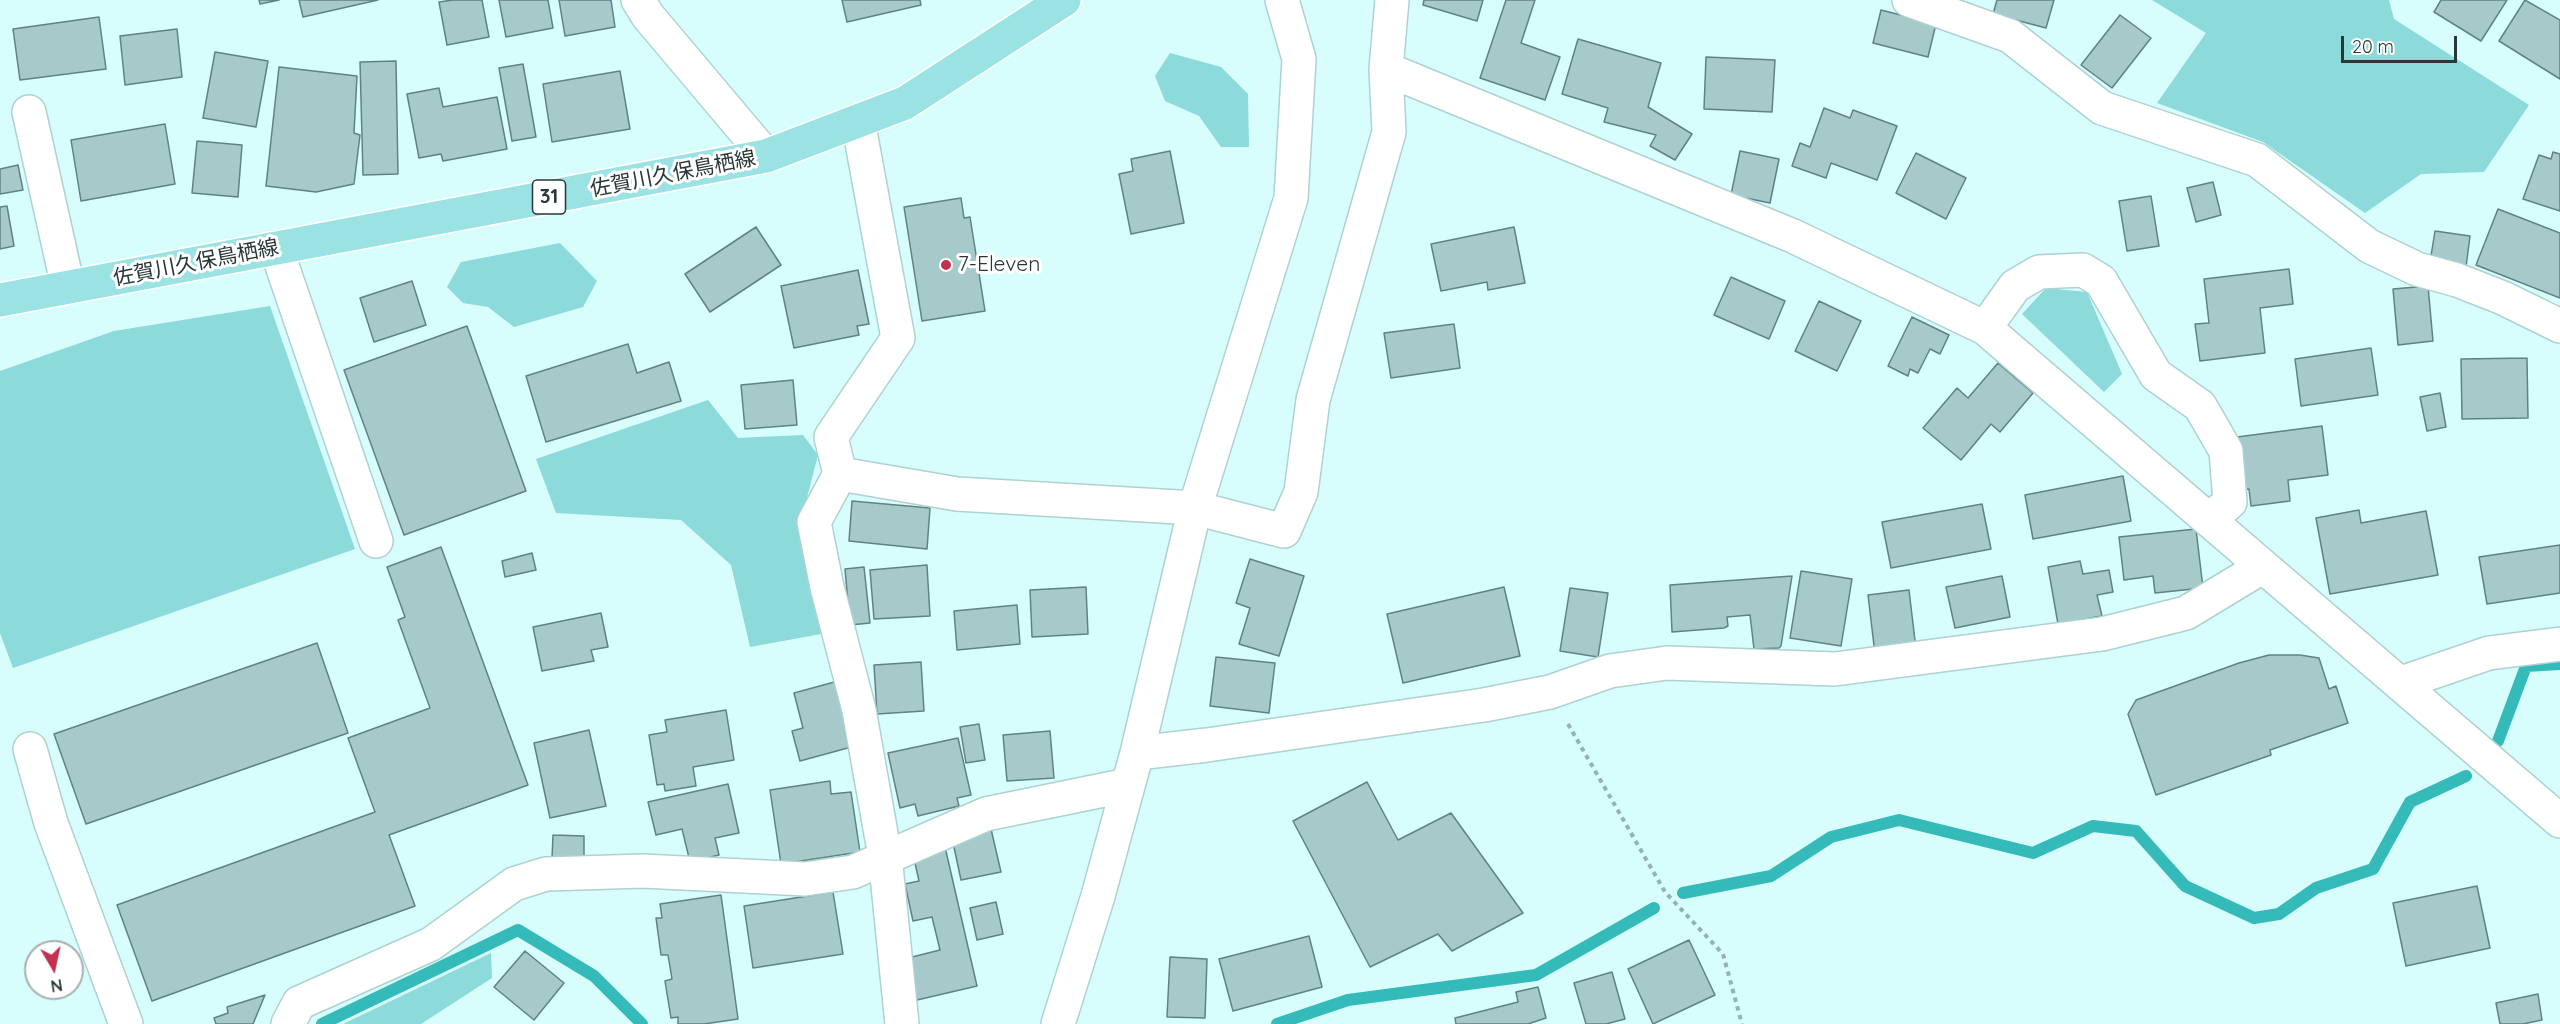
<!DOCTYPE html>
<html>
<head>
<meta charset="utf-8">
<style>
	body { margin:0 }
	#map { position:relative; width:2560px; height:1024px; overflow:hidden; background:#d8fdfd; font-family:Quicksand,sans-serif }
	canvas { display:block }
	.north { position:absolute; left:24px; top:940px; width:60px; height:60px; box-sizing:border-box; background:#fff; border:2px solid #a9afaf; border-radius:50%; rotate:171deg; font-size:16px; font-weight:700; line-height:24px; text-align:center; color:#293737 }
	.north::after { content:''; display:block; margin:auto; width:21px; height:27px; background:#c2324d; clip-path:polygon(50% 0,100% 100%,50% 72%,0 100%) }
	.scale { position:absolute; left:2341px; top:36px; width:116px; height:27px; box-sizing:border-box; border:3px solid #293737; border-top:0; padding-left:8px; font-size:18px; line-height:21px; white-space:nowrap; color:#293737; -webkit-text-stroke:4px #fff; paint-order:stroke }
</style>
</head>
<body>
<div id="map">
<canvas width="2560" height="1024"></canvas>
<div class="north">N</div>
<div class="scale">20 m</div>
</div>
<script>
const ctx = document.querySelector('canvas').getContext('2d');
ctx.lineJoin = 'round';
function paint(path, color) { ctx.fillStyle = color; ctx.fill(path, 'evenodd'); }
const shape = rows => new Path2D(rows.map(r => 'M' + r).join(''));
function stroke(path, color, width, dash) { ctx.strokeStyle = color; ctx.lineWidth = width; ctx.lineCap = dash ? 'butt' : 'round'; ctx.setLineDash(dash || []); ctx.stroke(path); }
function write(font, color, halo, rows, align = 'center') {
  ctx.font = font + ' Quicksand,"Noto Sans JP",sans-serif'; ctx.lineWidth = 6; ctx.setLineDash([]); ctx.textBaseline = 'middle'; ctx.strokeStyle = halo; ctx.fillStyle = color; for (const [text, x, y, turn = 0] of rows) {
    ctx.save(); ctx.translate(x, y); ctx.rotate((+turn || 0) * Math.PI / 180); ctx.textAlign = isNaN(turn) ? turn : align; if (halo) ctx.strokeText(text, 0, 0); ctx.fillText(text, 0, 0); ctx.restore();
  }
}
paint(shape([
	[2152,0,2389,0,2394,19,2529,105,2484,172,2421,174,2365,213,2263,142,2157,103,2206,33],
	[1170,53,1221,67,1248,94,1249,147,1221,147,1199,116,1165,101,1155,76],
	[560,243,597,281,583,307,514,327,488,307,463,303,447,287,461,262],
	[2046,288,2087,292,2122,374,2104,392,2022,314],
	[270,306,355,549,13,668,0,633,0,371,114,331],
	[708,400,738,438,803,435,818,455,801,521,821,634,750,647,731,565,681,520,556,513,536,459],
	[491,953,492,978,421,1024,343,1024]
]), '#8cdad9');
stroke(shape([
	[2498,741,2526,666,2560,664],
	[1683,893,1771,876,1831,837,1899,820,2033,853,2093,826,2136,831,2185,886,2254,918,2279,914,2316,888,2373,869,2410,802,2466,776],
	[322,1024,518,930,594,976,642,1024],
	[1277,1024,1348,1000,1536,975,1654,908]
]), '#35baba', 12);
const building = shape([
	[259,0,279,0,260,4,259,0],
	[299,0,378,0,303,17,299,0],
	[453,0,482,0,489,37,447,45,439,2,453,0],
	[499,0,548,0,553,28,506,37,499,0],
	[559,0,611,0,615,27,565,36,559,0],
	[842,0,920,0,921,5,847,22,842,0],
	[1424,0,1483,0,1477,21,1423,5,1424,0],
	[1506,0,1535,0,1521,43,1560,57,1545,100,1480,78,1506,0],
	[1997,0,2054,0,2046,28,1993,14,1997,0],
	[2441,0,2507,0,2481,41,2434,12,2441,0],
	[2525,0,2560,20,2560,79,2499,41,2525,0],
	[1881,10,1936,24,1928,57,1873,43,1881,10],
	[2120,15,2151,38,2112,88,2081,65,2120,15],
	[99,17,106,69,20,80,13,29,99,17],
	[177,29,182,77,125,85,120,36,177,29],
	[1578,39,1661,63,1648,107,1692,134,1675,160,1650,146,1656,135,1604,122,1608,108,1562,94,1578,39],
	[215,52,268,61,256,127,203,118,215,52],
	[1706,57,1775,60,1772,112,1704,109,1706,57],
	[396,61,398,174,363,175,360,62,396,61],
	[523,64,536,137,512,141,499,68,523,64],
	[279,67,357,76,354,133,360,135,354,184,316,192,266,186,279,67],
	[620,71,630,129,552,142,543,84,620,71],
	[439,88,443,107,497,97,507,149,443,161,441,154,419,158,407,94,439,88],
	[1824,108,1850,118,1853,110,1897,126,1877,180,1831,163,1826,178,1792,166,1800,143,1810,147,1824,108],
	[165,124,175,184,81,201,71,140,165,124],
	[197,141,242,145,238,197,192,193,197,141],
	[1170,151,1184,223,1131,234,1119,174,1133,171,1131,159,1170,151],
	[1740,151,1779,159,1770,203,1731,195,1740,151],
	[2553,152,2560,154,2560,211,2523,199,2539,155,2551,159,2553,152],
	[1916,153,1966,178,1946,219,1896,193,1916,153],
	[18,165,23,190,0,194,0,169,18,165],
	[2213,182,2221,215,2196,222,2187,188,2213,182],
	[2151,196,2159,246,2127,251,2119,201,2151,196],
	[961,198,964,218,970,217,985,311,922,321,904,207,961,198],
	[7,206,14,246,0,249,0,207,7,206],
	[2498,209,2560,233,2560,298,2476,265,2498,209],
	[756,227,781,265,710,312,685,274,756,227],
	[1514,227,1525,283,1488,290,1487,282,1441,291,1431,244,1514,227],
	[2435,231,2470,236,2466,267,2430,262,2435,231],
	[2289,269,2293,304,2260,308,2265,353,2200,361,2195,324,2209,323,2204,279,2289,269],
	[858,270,869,324,857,326,859,335,794,348,781,286,858,270],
	[1731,277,1785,301,1769,339,1714,315,1731,277],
	[412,281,426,325,374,342,360,298,412,281],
	[2428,286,2433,341,2398,345,2393,289,2428,286],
	[1819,301,1861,321,1837,371,1795,351,1819,301],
	[1912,317,1949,335,1940,354,1930,349,1918,373,1910,369,1908,376,1888,366,1912,317],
	[1454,324,1460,368,1391,378,1384,333,1454,324],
	[467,326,526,491,404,535,344,370,467,326],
	[628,344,637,373,669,362,681,401,546,442,526,376,628,344],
	[2371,348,2378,395,2301,406,2295,359,2371,348],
	[2527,358,2528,418,2462,419,2461,359,2527,358],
	[1998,363,2033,393,2000,432,1991,424,1961,460,1923,428,1957,388,1968,398,1998,363],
	[793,380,797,425,745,429,741,385,793,380],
	[2440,393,2446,427,2427,431,2420,397,2440,393],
	[2322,426,2328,475,2288,480,2290,501,2251,506,2249,489,2243,490,2237,437,2322,426],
	[2123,476,2131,521,2033,539,2025,495,2123,476],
	[852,501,930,508,927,549,849,541,852,501],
	[1982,504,1991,549,1891,568,1882,522,1982,504],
	[2359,510,2361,523,2426,511,2438,575,2330,594,2316,518,2359,510],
	[2196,529,2203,588,2155,593,2153,576,2124,580,2119,537,2196,529],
	[2560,545,2560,593,2487,604,2479,557,2560,545],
	[441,547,528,785,389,835,415,906,152,1001,117,905,375,812,348,738,430,708,398,620,405,617,387,567,441,547],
	[532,553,536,570,505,577,502,561,532,553],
	[1250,559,1304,576,1279,656,1239,644,1250,608,1236,603,1250,559],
	[2080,561,2083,574,2109,570,2113,592,2097,595,2102,616,2058,624,2048,567,2080,561],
	[927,565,930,616,874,619,870,570,927,565],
	[864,567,870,623,850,625,845,569,864,567],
	[1801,571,1852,579,1841,646,1790,638,1801,571],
	[1792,576,1781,646,1779,648,1754,649,1750,615,1727,617,1728,626,1724,628,1672,632,1670,585,1792,576],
	[2002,576,2010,617,1955,628,1946,587,2002,576],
	[1086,587,1088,634,1032,637,1030,590,1086,587],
	[1504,587,1520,656,1403,683,1387,614,1504,587],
	[1570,588,1608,593,1598,657,1560,651,1570,588],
	[1909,590,1916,649,1875,654,1868,595,1909,590],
	[1017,605,1020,644,957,650,954,611,1017,605],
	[601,613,608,647,591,650,594,661,542,671,533,627,601,613],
	[317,643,348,733,86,824,54,734,317,643],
	[2269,655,2300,655,2319,658,2329,689,2336,686,2348,723,2270,750,2271,755,2156,795,2128,714,2136,700,2239,663,2269,655],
	[1216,657,1275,663,1269,713,1210,706,1216,657],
	[921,662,924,711,877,714,874,665,921,662],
	[838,681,855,746,800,761,792,731,803,728,794,693,838,681],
	[726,710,734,760,693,767,696,786,665,791,664,784,657,785,649,735,667,732,665,720,726,710],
	[979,724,985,760,966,763,960,727,979,724],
	[589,730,606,806,550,818,534,743,589,730],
	[1050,731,1054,778,1007,781,1003,735,1050,731],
	[958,738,971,795,957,798,959,806,918,816,915,804,900,808,888,753,958,738],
	[830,781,831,794,851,792,860,852,781,864,770,790,830,781],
	[1367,782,1398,840,1451,813,1523,913,1452,951,1438,934,1370,967,1293,821,1367,782],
	[728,784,739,833,715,838,719,855,690,862,682,829,656,835,648,802,728,784],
	[991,829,1001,872,961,880,952,838,991,829],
	[553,835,584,836,584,859,552,858,553,835],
	[945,847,977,986,917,1000,908,958,940,950,932,917,913,921,905,884,919,881,913,854,945,847],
	[2477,886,2490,948,2406,966,2393,903,2477,886],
	[833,892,843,954,753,968,744,906,833,892],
	[721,895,738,1019,704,1024,678,1024,678,1017,671,1018,665,981,672,979,668,955,661,955,656,918,662,918,660,904,721,895],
	[996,902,1003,934,977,940,970,908,996,902],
	[1309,936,1322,987,1233,1011,1219,959,1309,936],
	[1689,940,1715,995,1653,1024,1628,969,1689,940],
	[525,951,564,983,534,1020,494,987,525,951],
	[1170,957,1207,959,1205,1018,1167,1017,1170,957],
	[1612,972,1625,1019,1606,1024,1586,1024,1574,983,1612,972],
	[1538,987,1546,1018,1528,1024,1456,1024,1455,1018,1518,1002,1516,992,1538,987],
	[2538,994,2542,1020,2523,1024,2500,1024,2496,1003,2538,994],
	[265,995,253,1024,216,1024,214,1018,228,1013,227,1007,265,995]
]);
paint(building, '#a6cac9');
stroke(building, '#618282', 1.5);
const minor = shape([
	[638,0,648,16,766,156],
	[1909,0,2010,36,2102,108,2257,160,2369,246,2417,269,2457,280,2503,298,2560,326],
	[1386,69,1793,236,1985,328,2560,821],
	[29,112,68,287],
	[858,121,898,338,831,437,840,474,957,494,1195,508,1284,531,1301,492,1313,400,1389,132,1386,69,1392,0],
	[276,248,376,541],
	[1985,328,2015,286,2039,272,2083,270,2101,281,2156,375,2200,406,2226,451,2230,502,2210,519],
	[840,474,814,522,827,587,859,710,885,856,902,1024],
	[2401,683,2489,653,2560,644],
	[30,749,51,823,126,1024],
	[1137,753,1207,745,1484,705,1550,692,1610,671,1667,663,1835,669,2102,634,2186,613,2262,567],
	[288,1024,299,1003,431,944,514,884,546,874,643,871,805,879,853,872,986,814,1128,785],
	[1058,1024,1098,896,1137,753,1195,508,1291,198,1299,59,1282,0]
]);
const major = shape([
	[0,300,766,156,905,103,1064,0]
]);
stroke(minor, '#aed2d1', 36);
stroke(major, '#fff', 36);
stroke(shape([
	[1568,724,1665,892,1723,954,1742,1024]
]), '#95b1b1', 4, [4.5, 4.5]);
stroke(minor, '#fff', 33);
stroke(major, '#9be3e3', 33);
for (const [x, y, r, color] of [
	[946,265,6,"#c2324d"]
]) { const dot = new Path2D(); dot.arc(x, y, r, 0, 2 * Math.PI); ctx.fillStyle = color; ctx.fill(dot); stroke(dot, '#fff', 2); }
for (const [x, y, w] of [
	[549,197,33]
]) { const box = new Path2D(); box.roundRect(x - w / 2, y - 17, w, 34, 4.5); ctx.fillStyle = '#fff'; ctx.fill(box); stroke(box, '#293737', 1.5); }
write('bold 20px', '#293737', null, [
	["31",549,197]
]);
write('21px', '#293737', '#fff', [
	["佐賀川久保鳥栖線",673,174,-11],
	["佐賀川久保鳥栖線",196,263,-11]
]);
write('21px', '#293737', '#fff', [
	["7-Eleven",958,265]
], 'left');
</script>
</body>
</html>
